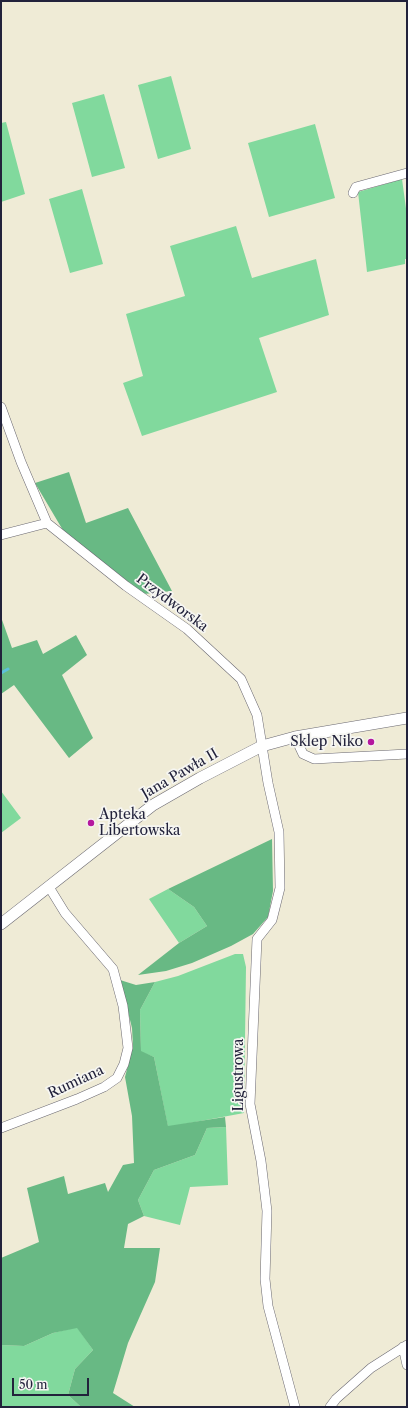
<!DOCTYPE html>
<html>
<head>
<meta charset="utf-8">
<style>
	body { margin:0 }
	#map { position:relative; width:408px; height:1408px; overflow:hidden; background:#efebd6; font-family:"Libre Caslon Text",serif }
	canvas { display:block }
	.frame { position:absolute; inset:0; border:2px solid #22223b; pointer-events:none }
	.scale { position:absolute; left:12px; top:1378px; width:77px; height:18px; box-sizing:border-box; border:2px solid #22223b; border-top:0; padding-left:5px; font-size:12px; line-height:14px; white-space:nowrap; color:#22223b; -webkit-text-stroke:3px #f6f6f2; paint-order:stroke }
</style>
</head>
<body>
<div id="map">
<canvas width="408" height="1408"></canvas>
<div class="frame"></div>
<div class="scale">50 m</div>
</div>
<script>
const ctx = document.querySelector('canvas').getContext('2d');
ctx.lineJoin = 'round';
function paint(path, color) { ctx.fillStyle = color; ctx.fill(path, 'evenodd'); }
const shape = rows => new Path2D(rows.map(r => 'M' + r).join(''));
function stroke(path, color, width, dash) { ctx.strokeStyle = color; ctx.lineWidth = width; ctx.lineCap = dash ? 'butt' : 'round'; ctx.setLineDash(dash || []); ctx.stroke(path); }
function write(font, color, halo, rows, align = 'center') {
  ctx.font = font + ' "Libre Caslon Text",serif'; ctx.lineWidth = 3.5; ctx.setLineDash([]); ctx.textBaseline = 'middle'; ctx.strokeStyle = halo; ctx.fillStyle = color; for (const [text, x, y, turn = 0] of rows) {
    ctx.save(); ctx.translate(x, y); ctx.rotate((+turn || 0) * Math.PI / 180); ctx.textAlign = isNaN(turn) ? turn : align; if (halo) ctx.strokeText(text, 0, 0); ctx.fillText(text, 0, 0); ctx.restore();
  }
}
paint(shape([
	[171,76,191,149,158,159,138,85],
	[104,94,125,168,92,177,72,103],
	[6,122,25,194,1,202,1,123],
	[315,124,335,198,269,217,248,143],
	[402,179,407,216,407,259,405,259,405,264,367,272,358,192],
	[82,189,103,264,70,273,49,199],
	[236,226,252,278,316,259,329,315,259,338,277,392,142,436,123,383,143,376,126,314,185,296,170,246],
	[1,791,21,818,1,833],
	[168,889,194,907,207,926,179,943,149,899],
	[235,954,243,954,246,967,244,1113,168,1127,154,1057,141,1052,140,1010,155,982,178,976],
	[226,1127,228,1185,190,1187,180,1225,144,1216,138,1200,154,1170,195,1155,207,1128],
	[77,1327,93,1350,75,1369,68,1395,81,1407,1,1407,1,1345,24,1346,53,1333]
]), '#81d99d');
paint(shape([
	[69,472,86,523,128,508,172,591,144,594,64,532,35,483],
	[1,617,12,648,37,640,43,654,76,635,87,655,62,675,93,738,69,758,14,685,1,694],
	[272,839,273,891,268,917,253,934,231,946,192,963,166,971,138,975,179,943,207,926,194,907,168,889],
	[120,980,136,985,155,982,140,1010,141,1051,154,1057,168,1126,225,1117,226,1127,207,1128,195,1155,154,1170,138,1200,144,1216,128,1224,124,1248,160,1248,155,1282,128,1343,113,1393,135,1407,81,1407,68,1395,75,1369,93,1350,77,1328,53,1333,24,1346,1,1345,1,1258,39,1242,27,1188,64,1176,68,1194,105,1183,108,1192,123,1165,134,1163,132,1116,125,1077,133,1046,132,1028]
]), '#68b984');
stroke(shape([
	[1,673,8,669]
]), '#5dc1db', 3);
const minor = shape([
	[353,193,356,187,407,173],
	[1,407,21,462,47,523,126,586,187,629,241,679,257,715,268,783,279,832,280,888,272,920,257,939,250,1104,261,1161,267,1211,265,1279,268,1306,295,1407],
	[1,535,47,523],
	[295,737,303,754,314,759,407,754],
	[1,1128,77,1099,104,1087,117,1078,124,1064,128,1048,123,1006,113,969,65,913,49,887],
	[403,1347,407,1365],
	[330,1407,336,1399,371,1368,407,1345]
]);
const tertiary = shape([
	[1,924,153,805,200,778,262,746,295,737,407,718]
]);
stroke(minor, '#6a6871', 10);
stroke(tertiary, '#6a6871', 12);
stroke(minor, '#fff', 9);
stroke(tertiary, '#fff', 11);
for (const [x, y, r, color] of [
	[371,742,4,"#b5179e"],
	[91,823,4,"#b5179e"]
]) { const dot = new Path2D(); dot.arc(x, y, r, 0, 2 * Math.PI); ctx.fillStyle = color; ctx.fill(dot); stroke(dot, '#f6f6f2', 1.5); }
write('14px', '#22223b', '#f6f6f2', [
	["Przydworska",172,603,37],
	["Jana Pawła II",180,774,-30],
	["Ligustrowa",239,1075,-90],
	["Rumiana",76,1082,-25]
]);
write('14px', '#22223b', '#f6f6f2', [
	["Sklep Niko",363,742],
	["Apteka",99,815,"left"],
	["Libertowska",99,831,"left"]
], 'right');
</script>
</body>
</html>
